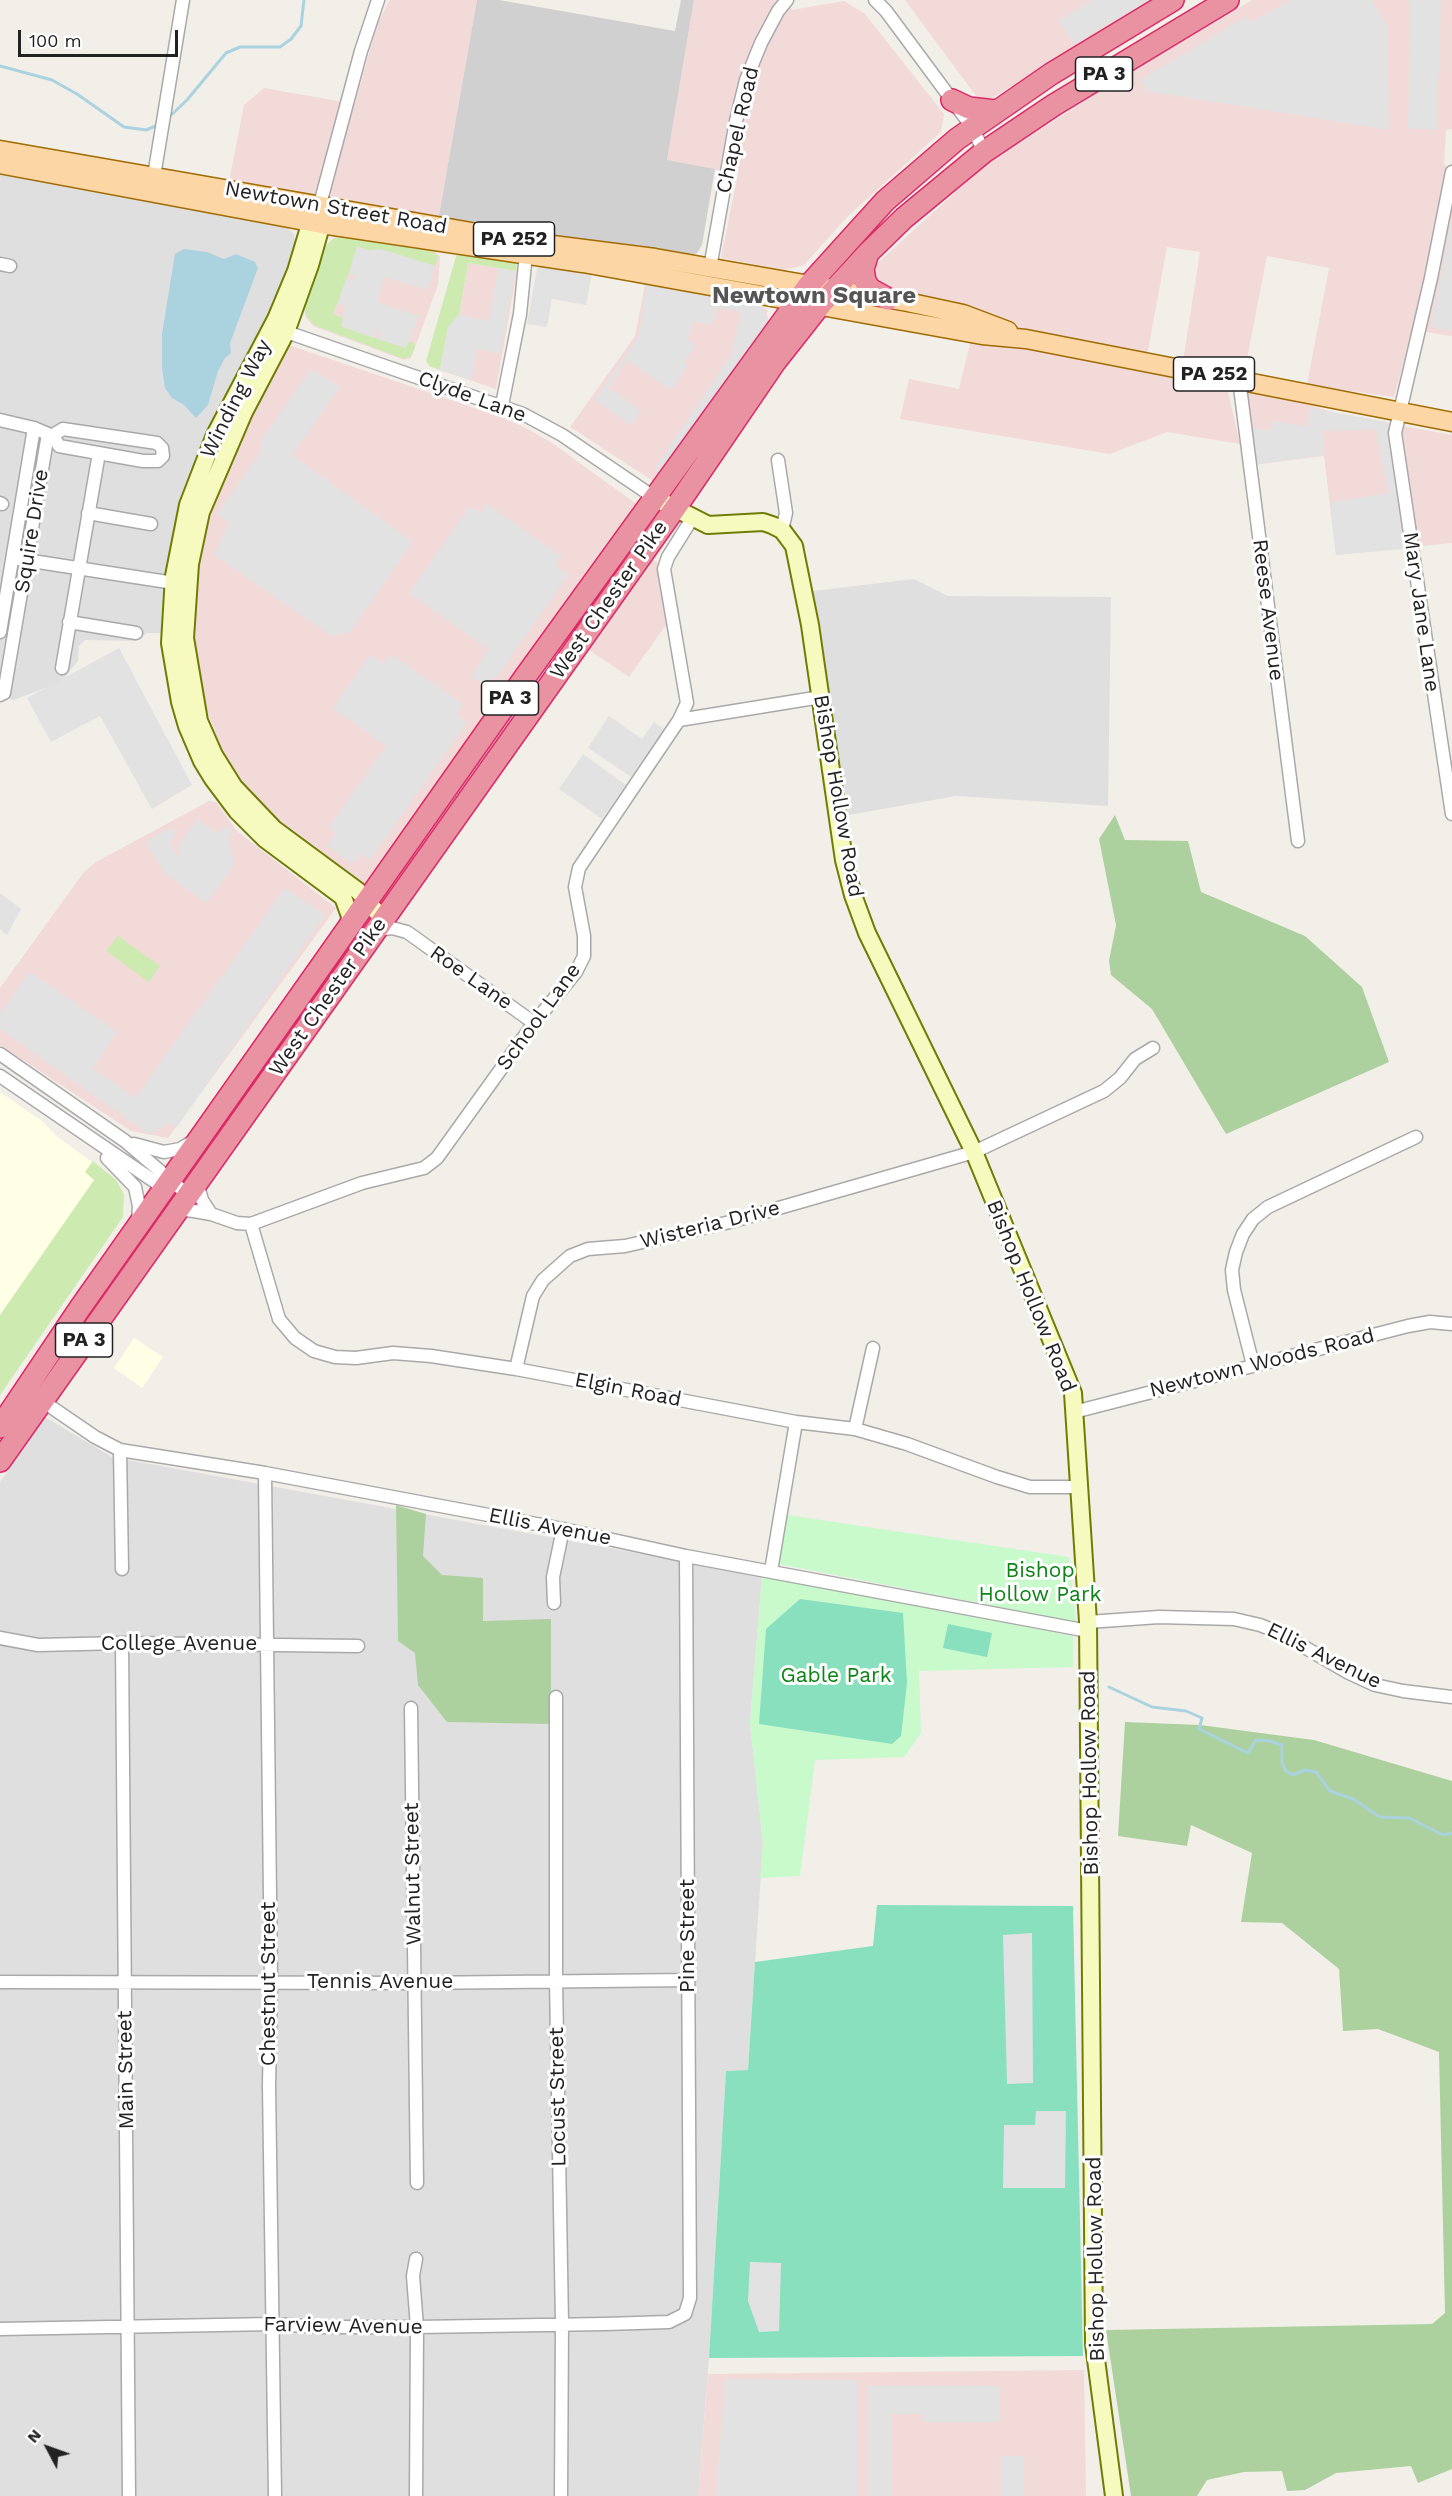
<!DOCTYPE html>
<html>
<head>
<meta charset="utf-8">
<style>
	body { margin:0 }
	#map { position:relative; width:1452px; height:2496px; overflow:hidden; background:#f2efe9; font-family:"Work Sans",sans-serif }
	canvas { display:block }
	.north { position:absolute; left:18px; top:2418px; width:60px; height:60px; -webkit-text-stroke:4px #fff; paint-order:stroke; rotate:311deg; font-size:16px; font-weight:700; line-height:24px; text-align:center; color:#222 }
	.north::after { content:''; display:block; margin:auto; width:21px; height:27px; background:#222; clip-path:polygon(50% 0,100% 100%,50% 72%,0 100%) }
	.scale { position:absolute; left:18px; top:30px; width:160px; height:27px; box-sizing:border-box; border:3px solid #222; border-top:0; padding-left:8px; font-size:18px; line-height:21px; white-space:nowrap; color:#222; -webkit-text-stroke:4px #fff; paint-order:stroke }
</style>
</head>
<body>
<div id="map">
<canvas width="1452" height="2496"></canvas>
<div class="north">N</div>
<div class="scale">100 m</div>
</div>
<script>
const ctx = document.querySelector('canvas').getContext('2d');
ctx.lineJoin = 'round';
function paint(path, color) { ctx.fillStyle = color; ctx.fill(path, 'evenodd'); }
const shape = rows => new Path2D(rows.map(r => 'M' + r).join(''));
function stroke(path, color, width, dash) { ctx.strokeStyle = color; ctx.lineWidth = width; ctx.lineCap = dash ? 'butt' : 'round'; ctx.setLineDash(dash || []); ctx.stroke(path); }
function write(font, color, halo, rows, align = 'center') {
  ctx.font = font + ' "Work Sans",sans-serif'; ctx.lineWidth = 6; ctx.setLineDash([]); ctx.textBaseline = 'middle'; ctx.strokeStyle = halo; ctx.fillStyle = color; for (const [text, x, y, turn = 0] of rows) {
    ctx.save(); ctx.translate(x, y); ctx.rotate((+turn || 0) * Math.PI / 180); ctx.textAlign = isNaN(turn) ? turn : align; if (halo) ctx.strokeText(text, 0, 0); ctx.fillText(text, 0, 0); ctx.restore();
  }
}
paint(shape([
	[0,174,275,223,286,227,294,234,296,248,270,318,188,483,171,545,163,633,147,633,135,641,85,640,79,646,78,661,61,682,14,700,0,696],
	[914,579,948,596,1111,597,1108,806,956,796,843,816,813,591],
	[45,1417,112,1457,762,1576,750,1723,763,1843,748,2070,726,2071,709,2358,698,2496,0,2496,0,1482]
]), '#e0dfdf');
paint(shape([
	[390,0,477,0,438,221,337,199,229,182,244,105,264,88,355,104,377,24],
	[694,0,786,0,792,10,844,1,865,14,944,114,941,132,848,216,804,265,784,270,721,258,738,174,667,160],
	[905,0,1155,0,982,104],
	[1252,0,1452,0,1452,129,1446,130,1444,165,1452,167,1452,336,1412,330,1394,397,1307,385,1329,268,1267,256,1244,374,1183,361,1200,252,1167,247,1147,356,1027,332,1001,321,888,292,877,286,871,269,983,167,1103,89],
	[346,234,435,250,440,257,438,285,411,358,404,360,313,326,305,316,304,305,324,248,334,237],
	[468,263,517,271,496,389,440,370,448,327,459,315],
	[646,280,761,304,768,311,752,349,656,483,570,427,635,336],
	[971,339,1226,383,1240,444,1167,432,1110,454,900,419,909,379,959,389],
	[286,344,504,418,528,429,552,443,638,505,371,881,362,884,293,835,253,797,225,758,204,703,192,643,193,579,205,519,226,463],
	[1243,386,1336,413,1452,435,1452,543,1336,555,1324,456,1253,465],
	[650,557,659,564,666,625,629,677,586,648],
	[209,801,216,802,237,831,336,908,168,1138,131,1131,0,1045,0,988,84,872,96,862],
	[1084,2370,1086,2496,698,2496,708,2374]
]), '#f2dad9');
paint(shape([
	[0,1092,43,1122,56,1136,106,1172,0,1322],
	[134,1338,163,1357,142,1388,114,1368]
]), '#ffffe5');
paint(shape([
	[477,0,499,0,675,31,681,0,694,0,667,160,715,169,702,245,697,253,689,257,438,221]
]), '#d0d0d0');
paint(shape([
	[345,235,428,246,438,257,435,266,387,251,378,249,371,251,349,273,333,314,343,318,342,327,406,348,409,341,414,343,415,347,411,356,404,359,314,325,306,316,305,305,327,245,333,239],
	[457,253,516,260,517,271,468,263,459,315,448,327,440,370,429,366,426,361],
	[118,936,160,966,149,982,106,951],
	[93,1161,116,1180,124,1194,123,1217,0,1395,0,1315,94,1180,85,1172]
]), '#cdebb0');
paint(shape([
	[1115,815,1125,840,1188,841,1201,892,1305,936,1362,987,1389,1062,1226,1134,1152,1009,1111,975,1109,961,1116,925,1099,839],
	[396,1505,426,1514,423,1556,442,1575,483,1578,483,1621,551,1619,551,1724,447,1722,418,1685,415,1653,398,1641],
	[1125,1722,1200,1725,1314,1740,1452,1781,1452,2469,1418,2483,1411,2466,1336,2473,1305,2490,1287,2491,1282,2471,1244,2472,1207,2480,1197,2496,1131,2496,1106,2330,1432,2324,1445,2313,1439,2052,1378,2029,1343,2031,1339,1969,1282,1923,1241,1922,1252,1853,1191,1825,1187,1846,1118,1836]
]), '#add19e');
paint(shape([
	[787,1515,1069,1557,1076,1622,779,1564],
	[762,1576,1073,1636,1073,1667,919,1671,921,1733,904,1757,815,1760,800,1876,760,1878,763,1843,750,1723]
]), '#c8facc');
paint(shape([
	[800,1599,903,1613,907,1683,901,1736,892,1744,759,1724,766,1629],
	[948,1624,992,1633,987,1657,943,1648],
	[877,1905,1073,1906,1083,2356,709,2358,726,2071,748,2070,755,1962,873,1946]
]), '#88e0be');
paint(shape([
	[1092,0,1155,0,1118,22,1116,19,1074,45,1059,20],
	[1291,0,1372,0,1387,25,1389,130,1147,91,1140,80,1247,16,1250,23],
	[1408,0,1441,0,1437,130,1408,128,1410,5],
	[1452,217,1452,331,1431,327],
	[357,246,371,251,378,249,387,251,435,266,428,290,385,277,377,302,419,316,406,348,378,339,380,332,377,331,374,338,341,326,346,306,338,303,346,279,354,280,355,276,349,273],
	[538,264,592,273,586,305,552,299,547,327,527,324],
	[498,268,515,271,500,354,477,349,471,380,440,370,448,327,459,315,489,321],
	[647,282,753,299,761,304,768,317,768,323,756,344,663,474,654,470,730,357,742,312,718,307,712,325,693,322,688,339,695,346,684,362,688,366,671,390,627,360,609,388,641,410,631,425,595,400,639,336],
	[311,369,340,387,292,455,413,542,349,633,332,636,214,555,229,522,217,514,260,453,262,439],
	[1311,408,1387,422,1404,549,1336,555,1330,507,1332,502,1388,493,1376,429,1322,431,1324,455,1253,465,1249,432,1255,428,1271,431,1273,420,1306,427],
	[487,504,562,557,556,566,568,575,497,677,485,684,471,677,488,649,409,593,470,506,481,513],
	[119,648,192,785,152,809,100,716,51,742,27,698],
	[391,654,463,704,456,714,467,722,370,860,361,854,353,864,327,846,336,833,329,827,386,746,333,708,370,655,384,664],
	[609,716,642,739,654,722,664,729,631,777,588,748],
	[583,754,626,785,602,819,559,789],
	[197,819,218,833,225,826,233,831,228,840,235,864,206,903,164,873,146,842,171,827,176,837,170,841,177,855,181,854,178,847],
	[285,888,325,915,177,1127,170,1123,149,1134,0,1029,0,1013,30,972,117,1032,93,1068,135,1098],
	[0,893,21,909,7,935,0,929],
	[1032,1933,1033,2083,1007,2084,1003,1935],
	[1036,2111,1066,2111,1065,2188,1003,2188,1004,2125,1035,2125],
	[750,2262,781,2263,779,2331,759,2332,748,2301],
	[725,2379,857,2380,857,2496,716,2496],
	[868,2386,999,2386,999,2422,924,2422,923,2414,891,2414,891,2496,868,2496],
	[1001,2456,1024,2456,1024,2496,1001,2496]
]), '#e2e2e2');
paint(shape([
	[184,249,207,252,224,259,236,254,255,262,258,268,230,343,231,353,225,358,218,371,208,405,196,418,184,405,172,398,165,388,162,368,162,334,175,254]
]), '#aad3df');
stroke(shape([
	[0,66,52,80,77,94,124,127,146,130,158,125],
	[168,118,187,100,226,53,240,47,280,47,291,39,301,26,304,0],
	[1109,1687,1152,1707,1186,1711,1202,1718,1199,1729,1248,1753,1256,1740,1270,1741,1282,1745,1282,1763,1286,1771,1293,1775,1305,1770,1316,1772,1330,1791,1353,1799,1380,1817,1409,1818,1443,1835,1452,1833]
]), '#aad3df', 3);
const street = shape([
	[875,0,886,11,972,127,984,152],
	[1452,172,1431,278,1395,433,1452,814],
	[153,182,183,0],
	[320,204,361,51,378,0],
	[0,264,10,266],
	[710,268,736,121,746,80,761,43,778,11,787,0],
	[278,329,523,414,562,435,655,498],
	[1239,379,1298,841],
	[502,405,520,314,526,254],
	[0,420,34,428,48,434,4,693,0,695],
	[63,429,157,443,162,448,163,456,158,461,143,461,59,446,53,435,63,429],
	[778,460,786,513,782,530],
	[0,503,2,504],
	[88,513,151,524],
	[19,559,174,583],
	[69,622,136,633],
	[0,632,34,428],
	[62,668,99,453],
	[679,720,687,703,664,569,668,557,693,517],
	[377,930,392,928,407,932,534,1023],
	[0,1054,125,1141,188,1195],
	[0,1076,167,1190],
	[134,1144,164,1152,180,1149,192,1142],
	[107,1158,135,1187,139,1206,138,1221],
	[197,1183,202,1200,211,1214],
	[177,1215,185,1210,194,1211,211,1214,237,1223,251,1224,362,1183,424,1168,437,1158,534,1023,576,972,584,956,584,936,575,887,579,868,679,720,821,697],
	[251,1224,279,1319,295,1338,314,1351,335,1357,356,1358,393,1353,431,1356,516,1369,796,1422,855,1429,907,1444,997,1477,1030,1487,1080,1487],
	[1253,1365,1234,1290,1232,1270,1236,1252,1243,1234,1253,1219,1268,1207,1416,1137],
	[516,1369,533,1296,543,1280,570,1256,588,1249,625,1246,730,1222,974,1152,1104,1091,1120,1078,1135,1059,1153,1048],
	[38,1398,95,1437,120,1450,265,1473,563,1529,686,1556,1088,1631],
	[1074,1412,1408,1326,1430,1322,1452,1324],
	[855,1429,873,1348],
	[120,1450,122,1569],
	[265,1473,271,1981,269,2085,275,2496],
	[771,1571,796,1422],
	[554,1603,553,1577,563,1529],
	[1088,1622,1159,1617,1234,1619,1260,1625,1280,1633,1349,1673,1375,1685,1403,1691,1452,1697],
	[0,1638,38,1645,122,1643,358,1646],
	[122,1643,129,2496],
	[556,1697,556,1980,562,2323,561,2496],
	[411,1708,417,2183],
	[0,1982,415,1983,688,1980],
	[416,2259,413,2276,417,2327,416,2496],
	[0,2329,273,2324,321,2327,417,2327,605,2324,669,2322,685,2314,690,2298,686,1556]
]);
const secondary = shape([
	[317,210,311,221,296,271,276,319,215,435,188,505,174,576,170,643,180,702,187,726,202,761,213,779,237,811,265,839,343,897,350,916,349,927],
	[321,226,310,265,286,332,244,412,201,512,190,564,185,638,199,721,214,755,234,787,274,829,358,891,383,919],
	[655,498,708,525,763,522,772,525,782,530,794,546,810,625,844,860,853,895,867,933,974,1152,1073,1393,1088,1622,1094,2344,1114,2496]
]);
const primary = shape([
	[0,150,529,242,655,258,907,302,963,314,1008,331],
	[0,164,321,224,583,263,982,335,1026,339,1452,422]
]);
const highway = shape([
	[952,100,969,108,995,111],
	[868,253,863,269,865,281,870,289,888,299],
	[0,1427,80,1308,525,677,809,285,885,201,957,139,1051,74,1173,0],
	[0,1461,685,494,775,362,820,305,868,253,904,218,984,152,1054,105,1228,0]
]);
stroke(street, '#a9a9a9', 15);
stroke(secondary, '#707d05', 20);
stroke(primary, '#a06b00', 21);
stroke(highway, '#dc2a67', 24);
stroke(street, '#fff', 12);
stroke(secondary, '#f7fabf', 16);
stroke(primary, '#fcd6a4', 18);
stroke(highway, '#e892a2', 21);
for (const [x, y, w] of [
	[1104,74,57],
	[514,239,81],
	[1214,374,81],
	[510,698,57],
	[84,1340,57]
]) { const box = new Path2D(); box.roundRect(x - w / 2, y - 17, w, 34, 4.5); ctx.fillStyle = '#fff'; ctx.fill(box); stroke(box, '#222', 1.5); }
write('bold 20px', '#222', null, [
	["PA 3",1104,74],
	["PA 252",514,239],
	["PA 252",1214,374],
	["PA 3",510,698],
	["PA 3",84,1340]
]);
write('21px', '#222', '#fff', [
	["Chapel Road",738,130,-77],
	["Newtown Street Road",336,208,10],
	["Clyde Lane",472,397,20],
	["Winding Way",236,399,-63],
	["Squire Drive",32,531,-81],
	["West Chester Pike",609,600,-55],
	["Reese Avenue",1268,610,83],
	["Mary Jane Lane",1421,612,82],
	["Bishop Hollow Road",838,796,80],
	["Roe Lane",471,978,35],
	["West Chester Pike",328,997,-55],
	["School Lane",539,1017,-54],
	["Wisteria Drive",710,1225,-14],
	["Bishop Hollow Road",1031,1296,68],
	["Newtown Woods Road",1262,1363,-14],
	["Elgin Road",628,1390,11],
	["Ellis Avenue",550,1527,11],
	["College Avenue",179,1644],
	["Ellis Avenue",1324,1656,26],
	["Bishop Hollow Road",1090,1773,-91],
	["Walnut Street",413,1874,-91],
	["Pine Street",688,1936,-90],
	["Tennis Avenue",380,1982],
	["Chestnut Street",269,1984,-90],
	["Main Street",126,2070,-91],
	["Locust Street",558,2097,-91],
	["Bishop Hollow Road",1096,2259,-91],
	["Farview Avenue",343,2326,1]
]);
write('21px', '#0c8416', '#fff', [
	["Bishop",1040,1571],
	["Hollow Park",1040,1595],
	["Gable Park",836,1676]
]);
write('bold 24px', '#555', '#fff', [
	["Newtown Square",814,296]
]);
</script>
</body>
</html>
